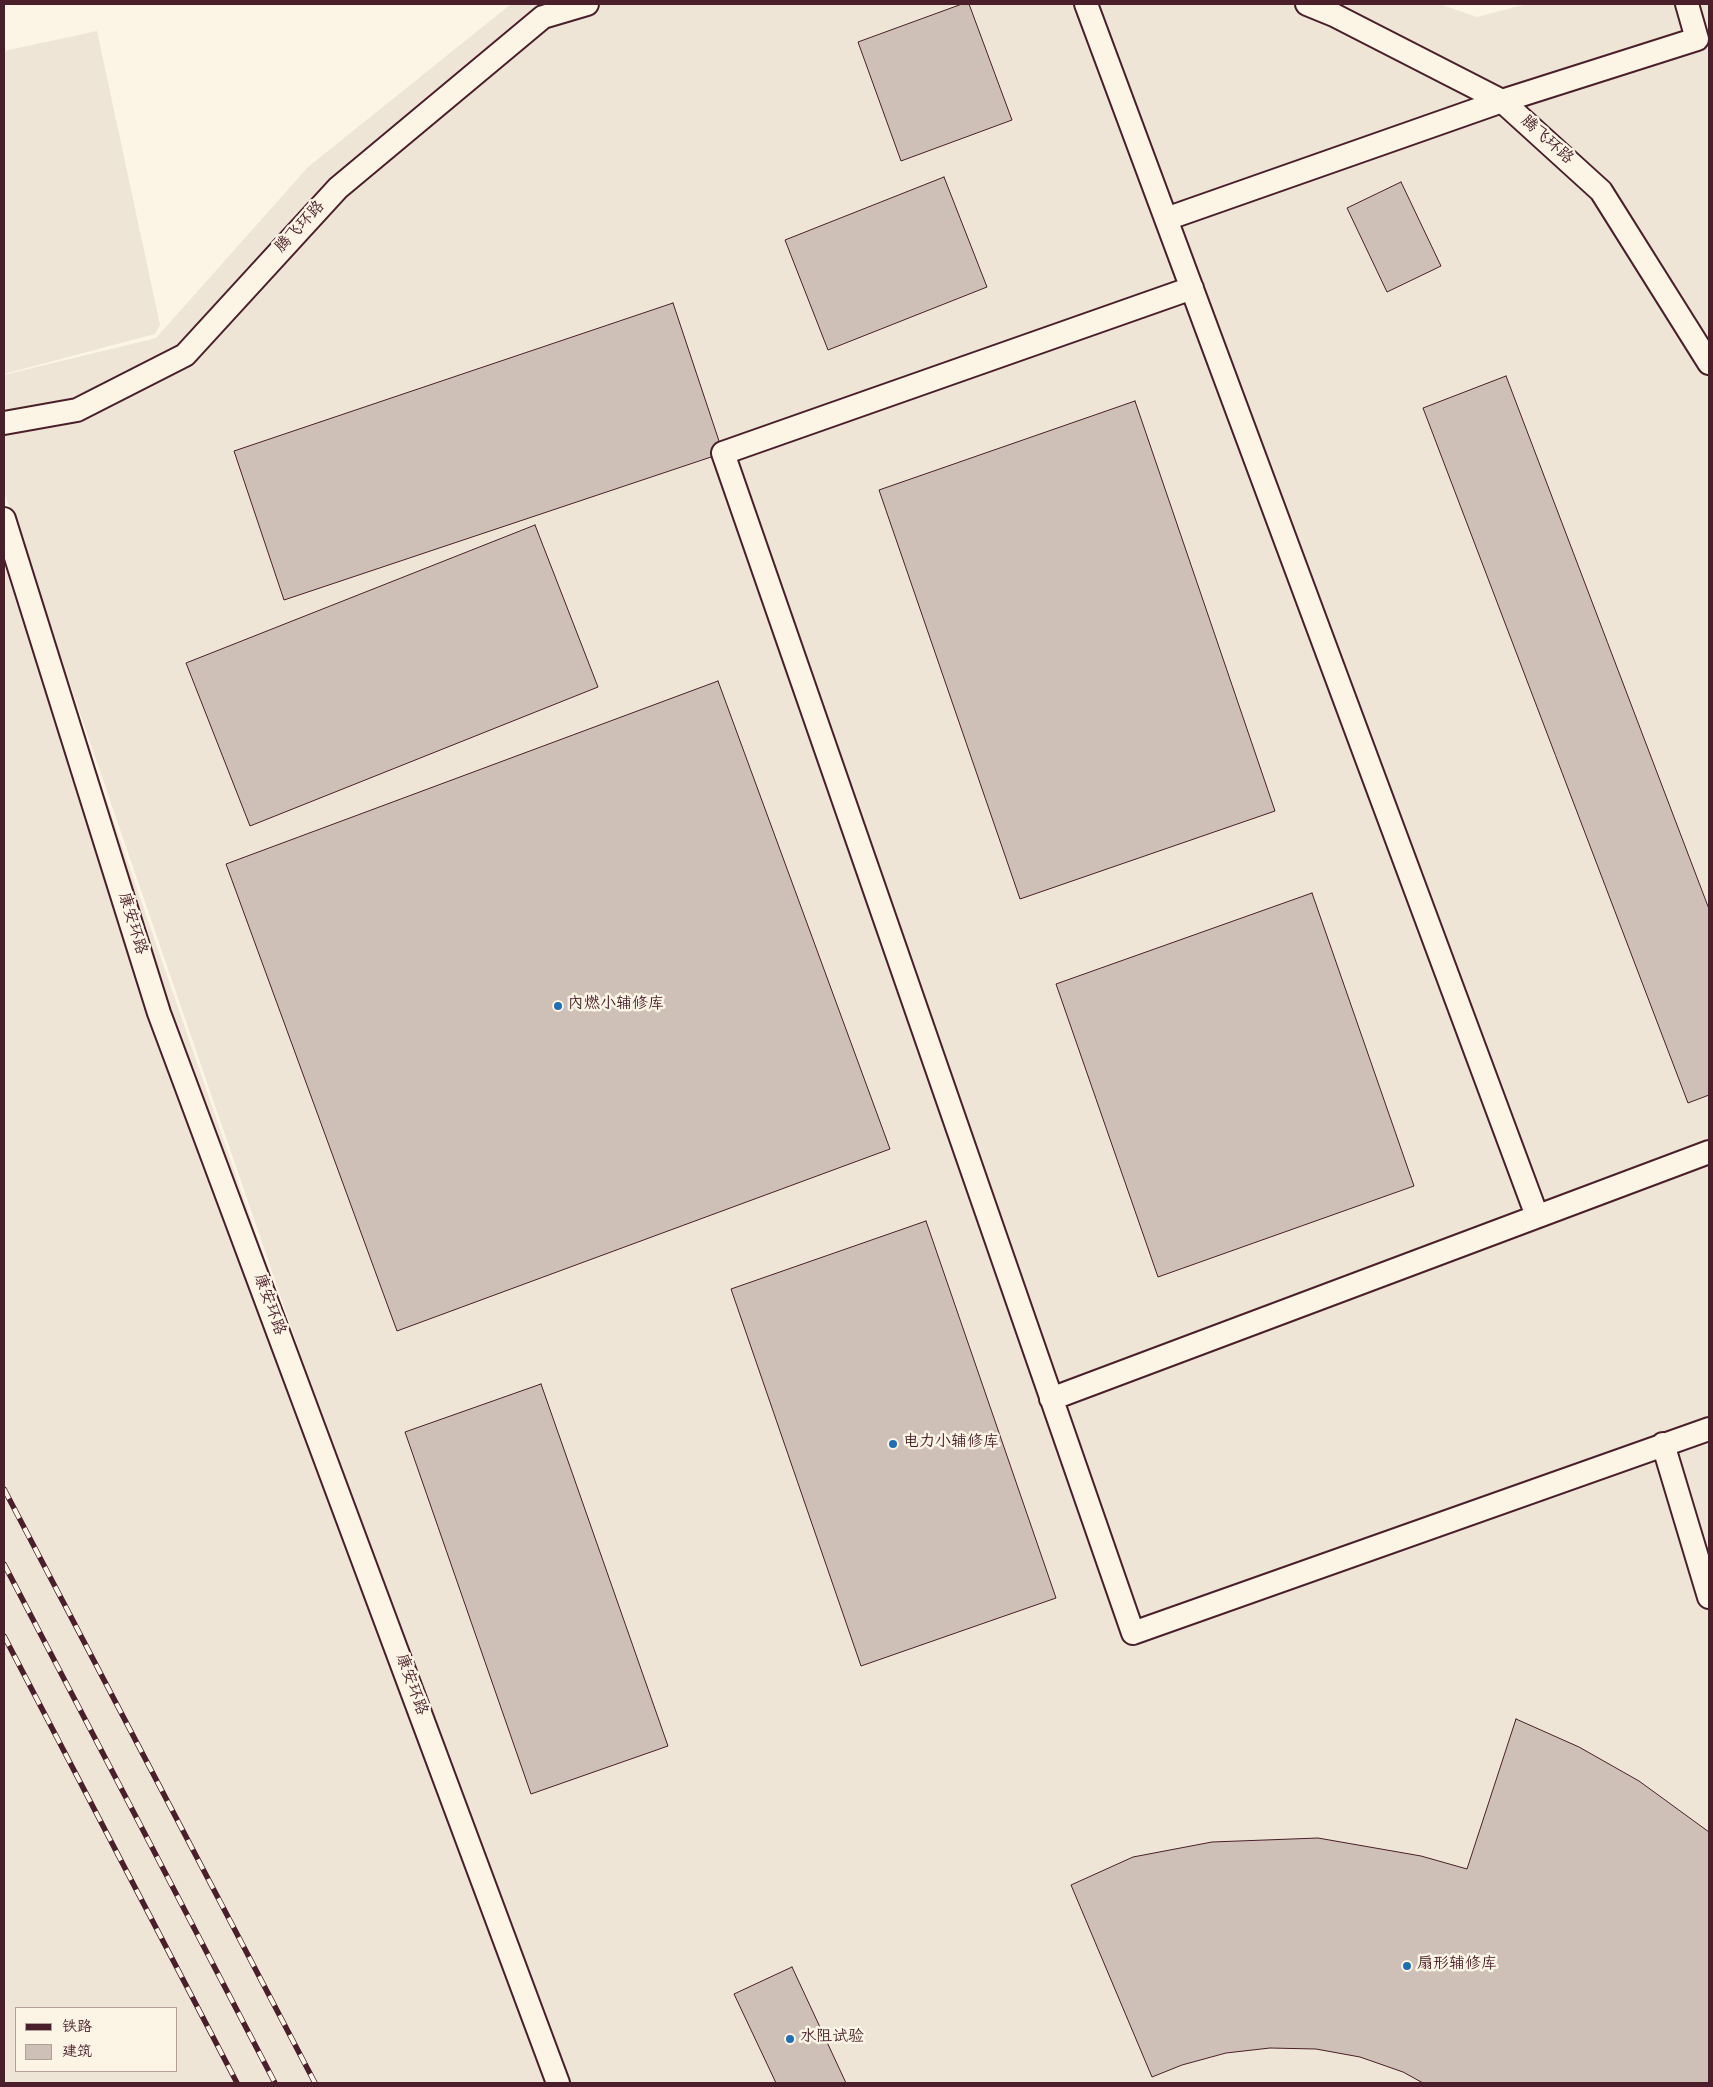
<!DOCTYPE html>
<html>
<head>
<meta charset="utf-8">
<style>
	body { margin:0 }
	#map { position:relative; width:1713px; height:2087px; overflow:hidden; background:#fcf5e5; font-family:"Gochi Hand","LXGW WenKai TC",sans-serif }
	canvas { display:block }
	.frame { position:absolute; inset:0; border:5px solid #4a1f2b; pointer-events:none }
	.legend { position:absolute; left:15px; top:2007px; width:162px; height:65px; box-sizing:border-box; background:#fcf5e5; border:1px solid #b59f9b; margin:0; padding:6px 9px; list-style:none; font-size:15px; color:#4a1f2b }
	.legend li { display:flex; align-items:center; gap:10px; height:25px }
	.legend b { width:25px; border:1px solid #b59f9b }
</style>
</head>
<body>
<div id="map">
<canvas width="1713" height="2087"></canvas>
<div class="frame"></div>
<ul class="legend">
<li><b style="height:6px;background:#4a1f2b"></b>铁路</li>
<li><b style="height:14px;background:#cfc0b7"></b>建筑</li>
</ul>
</div>
<script>
const ctx = document.querySelector('canvas').getContext('2d');
ctx.lineJoin = 'round';
function paint(path, color) { ctx.fillStyle = color; ctx.fill(path, 'evenodd'); }
const shape = rows => new Path2D(rows.map(r => 'M' + r).join(''));
function stroke(path, color, width, dash) { ctx.strokeStyle = color; ctx.lineWidth = width; ctx.lineCap = dash ? 'butt' : 'round'; ctx.setLineDash(dash || []); ctx.stroke(path); }
function write(font, color, halo, rows, align = 'center') {
  ctx.font = font + ' "Gochi Hand","LXGW WenKai TC",sans-serif'; ctx.lineWidth = 5; ctx.setLineDash([]); ctx.textBaseline = 'middle'; ctx.strokeStyle = halo; ctx.fillStyle = color; for (const [text, x, y, turn = 0] of rows) {
    ctx.save(); ctx.translate(x, y); ctx.rotate((+turn || 0) * Math.PI / 180); ctx.textAlign = isNaN(turn) ? turn : align; if (halo) ctx.strokeText(text, 0, 0); ctx.fillText(text, 0, 0); ctx.restore();
  }
}
paint(shape([
	[511,4,1440,4,1477,17,1527,4,1709,4,1709,2083,551,2083,4,492,4,375,156,338,308,167],
	[97,31,160,325,155,334,4,374,4,51],
	[4,503,549,2083,4,2083],
	[16,2008,176,2008,176,2071,16,2071]
]), '#eee5d7');
const building = shape([
	[962,4,969,4,1012,120,901,161,858,42,962,4],
	[944,177,987,287,828,350,785,240,944,177],
	[1401,182,1441,266,1387,292,1347,208,1401,182],
	[673,303,723,453,284,600,234,451,673,303],
	[1506,376,1709,909,1709,1095,1688,1103,1423,408,1506,376],
	[1135,401,1275,811,1020,899,879,490,1135,401],
	[535,525,598,687,250,826,186,663,535,525],
	[718,681,890,1149,397,1331,226,864,718,681],
	[1312,893,1414,1186,1158,1277,1056,984,1312,893],
	[926,1221,1056,1598,861,1666,731,1289,926,1221],
	[541,1384,668,1746,531,1794,405,1432,541,1384],
	[1516,1719,1579,1747,1639,1781,1709,1832,1709,2083,1423,2083,1403,2072,1360,2057,1316,2049,1270,2048,1226,2053,1182,2065,1152,2077,1071,1885,1133,1857,1212,1842,1318,1838,1421,1856,1467,1869,1516,1719],
	[792,1967,846,2083,776,2083,734,1994,792,1967]
]);
paint(building, '#cfc0b7');
stroke(building, '#4a1f2b', 1);
const service = shape([
	[1086,4,1537,1216],
	[1307,4,1334,15,1502,101,1601,191,1709,363],
	[1166,219,1502,101,1697,39,1687,4],
	[1192,288,723,453,1133,1633,1709,1429],
	[4,423,77,410,185,355,338,188,543,17,587,4],
	[4,519,159,1013,558,2083],
	[1051,1399,1709,1152],
	[1663,1444,1709,1597]
]);
stroke(service, '#4a1f2b', 26);
stroke(service, '#fcf5e5', 22);
const rail = shape([
	[4,1489,315,2083],
	[4,1564,275,2083],
	[4,1636,237,2083]
]);
stroke(rail, '#4a1f2b', 5.5);
stroke(rail, '#fcf5e5', 4, [11]);
for (const [x, y, r, color] of [
	[558,1006,5,"#1f6fb2"],
	[893,1444,5,"#1f6fb2"],
	[1407,1966,5,"#1f6fb2"],
	[790,2039,5,"#1f6fb2"]
]) { const dot = new Path2D(); dot.arc(x, y, r, 0, 2 * Math.PI); ctx.fillStyle = color; ctx.fill(dot); stroke(dot, '#fcf5e5', 2); }
write('16px', '#4a1f2b', '#fcf5e5', [
	["腾飞环路",1546,141,42],
	["腾飞环路",301,228,-47],
	["康安环路",131,924,73],
	["康安环路",268,1305,70],
	["康安环路",410,1685,70]
]);
write('16px', '#4a1f2b', '#fcf5e5', [
	["内燃小辅修库",568,1006],
	["电力小辅修库",903,1444],
	["扇形辅修库",1417,1966],
	["水阻试验",800,2039]
], 'left');
</script>
</body>
</html>
